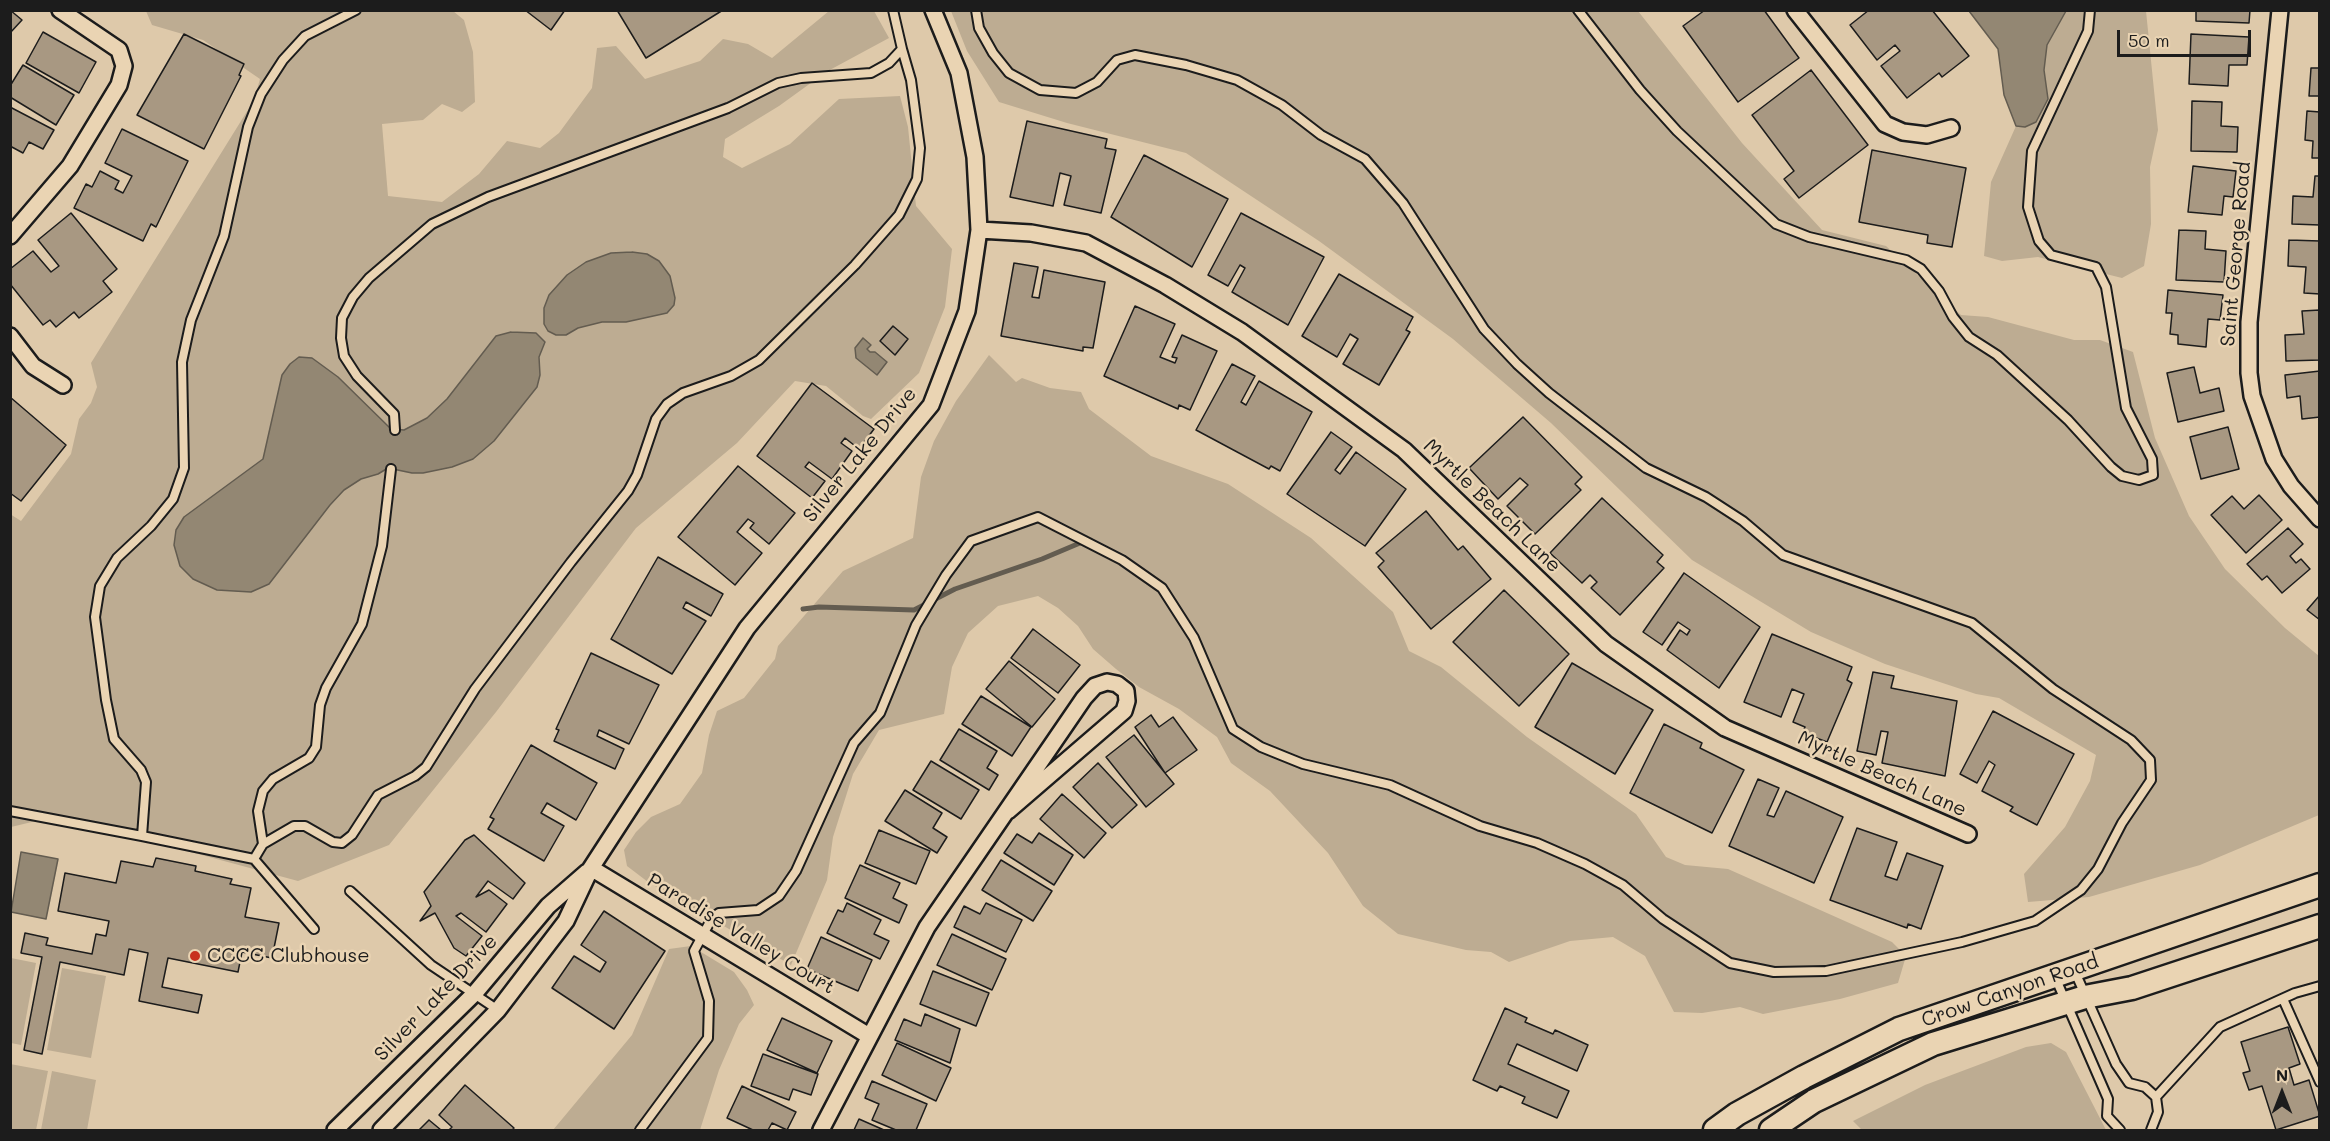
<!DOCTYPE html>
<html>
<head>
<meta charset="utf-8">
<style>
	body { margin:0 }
	#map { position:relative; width:2330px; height:1141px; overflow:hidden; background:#dec9aa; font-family:Mali,sans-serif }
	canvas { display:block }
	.frame { position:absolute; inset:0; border:12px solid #1c1c1c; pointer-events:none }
	.north { position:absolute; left:2252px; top:1063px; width:60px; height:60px; -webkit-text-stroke:4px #ead4b3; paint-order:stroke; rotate:0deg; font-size:16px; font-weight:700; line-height:24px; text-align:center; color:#1c1c1c }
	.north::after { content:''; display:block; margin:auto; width:21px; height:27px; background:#1c1c1c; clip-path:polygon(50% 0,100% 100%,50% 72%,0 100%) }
	.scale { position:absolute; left:2117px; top:30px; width:134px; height:27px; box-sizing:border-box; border:3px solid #1c1c1c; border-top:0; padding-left:8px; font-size:18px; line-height:21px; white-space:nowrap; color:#1c1c1c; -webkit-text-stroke:4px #ead4b3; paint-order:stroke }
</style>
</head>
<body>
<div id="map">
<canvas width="2330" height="1141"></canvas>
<div class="frame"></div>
<div class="north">N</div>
<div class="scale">50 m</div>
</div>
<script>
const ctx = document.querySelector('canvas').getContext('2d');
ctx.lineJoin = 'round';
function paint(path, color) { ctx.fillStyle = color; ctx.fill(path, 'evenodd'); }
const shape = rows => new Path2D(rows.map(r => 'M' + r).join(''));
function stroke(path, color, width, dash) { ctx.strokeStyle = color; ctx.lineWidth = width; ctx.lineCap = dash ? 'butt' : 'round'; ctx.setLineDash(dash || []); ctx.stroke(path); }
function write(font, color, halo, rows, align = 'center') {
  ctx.font = font + ' Mali,sans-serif'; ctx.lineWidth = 5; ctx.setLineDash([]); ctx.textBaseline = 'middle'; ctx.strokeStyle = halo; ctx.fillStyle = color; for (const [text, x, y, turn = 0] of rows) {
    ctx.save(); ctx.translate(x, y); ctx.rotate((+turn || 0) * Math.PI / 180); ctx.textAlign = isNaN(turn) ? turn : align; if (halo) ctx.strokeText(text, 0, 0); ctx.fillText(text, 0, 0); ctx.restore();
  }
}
paint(shape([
	[146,11,453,11,464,20,473,52,475,102,462,112,442,104,423,120,382,124,388,196,442,202,479,174,507,141,540,148,559,133,592,88,597,48,616,46,645,79,700,61,723,39,748,44,772,58,829,11,874,11,889,38,826,72,779,106,725,139,723,157,742,168,790,144,839,99,900,96,908,127,916,206,952,249,945,307,919,373,871,419,863,416,826,386,795,381,737,443,636,528,496,712,389,845,298,881,150,841,36,821,11,827,10,514,21,521,71,454,79,419,91,403,97,387,91,363,254,100,260,79,203,40,152,25],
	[951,11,1638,11,1742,143,1822,230,1886,246,1961,315,1988,317,2074,340,2100,340,2133,352,2155,438,2189,516,2225,569,2285,628,2319,656,2319,815,2200,865,2089,897,2028,902,2024,874,2065,827,2090,781,2096,755,1999,698,1976,694,1885,664,1811,632,1692,560,1551,423,1453,339,1319,241,1186,153,1067,123,999,102,967,51],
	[1969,11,2146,11,2158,130,2150,167,2151,224,2144,266,2122,278,2038,257,2002,261,1984,256,1991,182,2016,126,2004,95,1998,49],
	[989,355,1016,382,1022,378,1050,388,1081,392,1089,409,1151,456,1228,484,1311,538,1393,612,1409,651,1441,667,1527,737,1636,814,1666,857,1685,865,1728,869,1892,942,1906,956,1898,983,1840,999,1763,1014,1740,1007,1702,1013,1674,1012,1645,956,1613,937,1570,941,1509,962,1491,952,1466,950,1398,934,1363,906,1328,853,1270,791,1231,763,1217,737,1179,709,1139,687,1116,669,1093,649,1078,626,1058,608,1038,596,998,606,968,633,952,667,944,714,879,730,853,774,833,837,827,880,791,965,648,882,627,866,624,850,636,832,651,817,680,804,702,773,709,735,717,711,744,698,775,659,778,646,843,571,913,538,921,477,934,441,956,401],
	[691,946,734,972,747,990,754,1005,739,1024,719,1070,700,1130,553,1130,632,1035,669,949],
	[11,958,36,963,21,1045,11,1043],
	[62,968,106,976,91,1058,47,1050],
	[2051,1043,2066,1052,2106,1130,1862,1130,1853,1121,1925,1085,2026,1047],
	[10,1064,48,1071,36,1130,11,1130],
	[52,1071,96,1080,87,1130,41,1130]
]), '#bdac92');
const water = shape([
	[1969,11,2066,11,2047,45,2044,70,2048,99,2036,122,2025,127,2016,126,2004,95,1998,49,1969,11],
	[632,252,647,254,659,261,670,276,675,298,674,305,667,313,626,322,602,322,578,328,566,335,556,335,548,331,544,324,544,308,549,295,567,275,586,262,611,253,632,252],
	[511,332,536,333,545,342,539,357,540,375,537,387,494,441,473,459,452,467,423,473,412,473,388,468,378,474,361,479,344,490,330,505,269,584,251,592,217,590,193,579,180,566,174,545,176,530,184,517,263,459,282,375,290,364,299,357,312,358,338,377,391,429,404,430,427,418,447,399,496,336,511,332],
	[863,338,871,345,867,349,870,352,875,352,887,362,877,375,856,358,855,348,863,338],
	[21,852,58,859,46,919,11,912,21,852]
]);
paint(water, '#938773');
stroke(water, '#635c50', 1.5);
stroke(shape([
	[803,609,819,607,914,610,955,589,1042,559,1087,540]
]), '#635c50', 5);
const building = shape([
	[10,10,22,20,10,33,10,10],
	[525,10,565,10,551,30,525,10],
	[617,10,723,10,646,58,617,10],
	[1705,10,1764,10,1799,58,1738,102,1683,26,1705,10],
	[1869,10,1932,10,1969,56,1942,77,1939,73,1907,98,1881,66,1900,51,1895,45,1877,60,1850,25,1869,10],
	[2196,10,2250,10,2249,23,2196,21,2196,10],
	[43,32,96,62,79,93,26,63,43,32],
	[184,34,244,64,239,75,241,76,204,149,137,115,184,34],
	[2191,34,2249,37,2247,65,2229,65,2228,86,2189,84,2191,34],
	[23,65,74,95,56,125,10,97,10,86,23,65],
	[2311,68,2320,68,2320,96,2309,96,2311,68],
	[1811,70,1868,145,1799,198,1784,179,1794,171,1752,115,1811,70],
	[2192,101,2222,102,2221,126,2238,127,2237,152,2191,151,2192,101],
	[10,107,54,130,43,149,29,142,23,153,10,146,10,107],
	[2307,111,2320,112,2320,158,2312,158,2313,141,2305,140,2307,111],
	[1027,121,1107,139,1105,148,1116,150,1101,213,1064,205,1071,176,1060,173,1053,206,1010,197,1027,121],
	[122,129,188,161,156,227,151,224,143,241,74,208,86,184,92,187,100,171,119,181,115,189,123,193,132,176,105,163,122,129],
	[1872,150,1966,168,1952,247,1927,243,1928,235,1859,222,1872,150],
	[1144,155,1228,199,1192,267,1111,217,1144,155],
	[2193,166,2236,171,2233,197,2224,196,2222,215,2188,212,2193,166],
	[2315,176,2320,176,2320,225,2292,224,2293,196,2313,197,2315,176],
	[71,213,117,269,103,281,112,292,79,318,74,312,56,327,50,320,43,325,10,284,10,269,33,251,51,272,59,266,38,240,71,213],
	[1241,213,1324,257,1288,325,1232,292,1245,268,1240,265,1228,286,1208,275,1241,213],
	[2179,230,2206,231,2205,249,2226,251,2224,282,2176,280,2179,230],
	[2289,240,2320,241,2320,294,2304,293,2306,267,2288,266,2289,240],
	[1014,263,1038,267,1032,297,1039,298,1044,270,1105,282,1093,348,1083,347,1083,351,1001,336,1014,263],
	[1339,274,1413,317,1406,330,1410,332,1379,385,1343,364,1358,339,1350,334,1337,357,1302,336,1339,274],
	[2168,290,2223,295,2220,320,2208,319,2206,347,2178,344,2178,335,2170,334,2172,313,2166,313,2168,290],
	[1135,306,1175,324,1160,357,1175,363,1177,358,1172,357,1182,335,1217,351,1190,410,1179,405,1178,409,1104,376,1135,306],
	[2320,310,2320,360,2286,361,2285,335,2304,334,2302,311,2320,310],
	[893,326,908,339,895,355,880,341,893,326],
	[1232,364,1255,376,1241,402,1246,405,1259,381,1312,412,1280,471,1271,466,1269,469,1196,430,1232,364],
	[2194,367,2200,393,2219,388,2224,411,2178,422,2167,373,2194,367],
	[2320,371,2320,417,2302,419,2300,396,2287,398,2285,375,2320,371],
	[812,383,874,429,859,449,845,438,841,443,852,451,832,479,809,462,805,467,825,481,812,498,757,456,812,383],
	[10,397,66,445,21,501,10,493,10,397],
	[1523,417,1582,477,1575,484,1581,490,1535,534,1507,506,1528,485,1520,478,1498,499,1469,468,1523,417],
	[2228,427,2239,469,2201,479,2190,437,2228,427],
	[1331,432,1352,447,1335,470,1340,474,1356,452,1406,489,1365,546,1287,494,1331,432],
	[738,466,795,513,769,544,750,528,754,523,748,519,737,532,762,553,735,585,678,537,738,466],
	[2259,495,2282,520,2246,553,2211,515,2232,496,2244,509,2259,495],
	[1602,498,1663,555,1657,562,1664,568,1620,615,1591,588,1597,582,1590,575,1582,583,1550,553,1602,498],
	[1426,511,1458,550,1463,546,1491,579,1431,629,1378,567,1384,561,1376,553,1426,511],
	[2288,528,2303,544,2290,556,2296,563,2301,559,2310,569,2282,593,2267,576,2262,580,2247,564,2288,528],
	[658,557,723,594,711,616,686,602,683,608,706,621,672,674,611,639,658,557],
	[1684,573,1760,627,1719,688,1667,650,1680,630,1687,635,1690,630,1678,622,1662,645,1643,632,1684,573],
	[1504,590,1569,654,1519,706,1453,642,1504,590],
	[2320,595,2320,620,2307,610,2320,595],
	[1033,629,1080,665,1058,693,1011,658,1033,629],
	[1772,634,1852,667,1847,680,1852,683,1827,742,1803,733,1805,727,1793,722,1804,694,1792,689,1781,717,1744,702,1772,634],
	[591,653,659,685,629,744,599,730,597,736,624,749,615,769,554,741,559,730,556,729,591,653],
	[1009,661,1055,699,1032,727,986,689,1009,661],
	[1572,663,1653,710,1615,774,1535,727,1572,663],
	[1873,672,1894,676,1891,688,1957,701,1945,776,1882,763,1888,732,1881,731,1876,755,1857,751,1873,672],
	[981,696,1031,727,1012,756,962,724,981,696],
	[1993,711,2074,754,2037,825,2010,811,2013,807,1982,791,1995,765,1989,761,1977,783,1960,774,1993,711],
	[1151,715,1159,727,1173,717,1197,750,1165,773,1135,727,1151,715],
	[1664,724,1702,743,1700,748,1744,770,1712,833,1630,793,1664,724],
	[959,729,997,751,987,768,998,775,989,790,940,760,959,729],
	[1134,735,1174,784,1146,807,1106,757,1134,735],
	[531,745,597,783,576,820,547,803,541,813,564,826,544,861,488,829,494,819,490,817,531,745],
	[931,761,979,790,961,819,913,790,931,761],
	[1098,763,1137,805,1112,828,1073,787,1098,763],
	[1758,779,1779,788,1767,815,1774,817,1786,791,1843,817,1814,883,1729,846,1758,779],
	[905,790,942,813,933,828,947,837,937,853,885,821,905,790],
	[1062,794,1106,833,1084,858,1040,819,1062,794],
	[1857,828,1897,842,1885,876,1897,880,1907,853,1943,866,1921,929,1908,924,1907,928,1830,900,1857,828],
	[879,830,930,851,916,884,865,863,879,830],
	[1039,833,1073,855,1054,885,1004,853,1017,834,1032,843,1039,833],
	[474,835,525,883,513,899,488,881,476,897,489,890,507,904,486,932,461,913,456,916,482,936,466,956,454,948,435,913,420,921,431,906,424,892,465,840,474,835],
	[156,858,196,866,195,871,232,879,230,884,251,888,245,917,279,923,272,958,242,952,238,972,168,958,162,987,202,995,198,1013,139,1001,148,953,129,949,124,975,60,962,42,1054,24,1050,42,957,21,953,25,933,48,938,46,945,92,954,96,934,106,936,109,921,58,911,65,873,116,883,121,861,153,867,156,858],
	[1001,860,1052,891,1033,921,982,890,1001,860],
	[860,865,900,883,893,898,907,905,899,923,845,898,860,865],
	[847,903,881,920,874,934,889,941,880,959,827,933,838,910,843,912,847,903],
	[986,903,1022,920,1006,952,954,927,964,906,980,914,986,903],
	[604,911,665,951,614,1029,552,988,574,956,600,972,606,962,581,945,604,911],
	[952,934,1006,959,992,990,937,965,952,934],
	[821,937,872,960,858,991,807,969,821,937],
	[933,971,989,993,976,1026,920,1004,933,971],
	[1505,1008,1527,1018,1525,1022,1553,1034,1555,1030,1588,1045,1577,1071,1517,1044,1508,1064,1569,1091,1557,1118,1522,1103,1525,1097,1500,1086,1497,1091,1473,1080,1505,1008],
	[925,1014,960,1029,950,1063,895,1040,904,1019,921,1026,925,1014],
	[782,1018,832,1041,817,1073,767,1050,782,1018],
	[2288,1027,2300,1064,2289,1068,2294,1085,2309,1080,2320,1116,2276,1130,2262,1086,2249,1090,2243,1073,2250,1071,2241,1042,2288,1027],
	[897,1043,951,1068,936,1101,882,1075,897,1043],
	[763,1054,818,1074,811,1095,793,1089,789,1100,751,1086,763,1054],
	[872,1081,927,1104,916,1130,896,1130,872,1120,879,1104,865,1098,872,1081],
	[465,1085,514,1128,512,1130,449,1130,452,1127,439,1115,465,1085],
	[742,1086,796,1112,787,1130,772,1123,768,1130,753,1130,727,1118,742,1086],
	[859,1119,884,1130,854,1130,859,1119],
	[429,1120,441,1130,419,1130,429,1120]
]);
paint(building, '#a89882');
stroke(building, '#1c1c1c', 1.5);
const service = shape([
	[893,10,902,49],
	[1578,10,1640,90,1677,131,1776,224,1809,237,1906,260,1921,269,1939,291,1953,317,1969,337,1997,355,2068,420,2111,467,2122,476,2139,480,2153,475,2152,459,2126,408,2106,287,2096,267,2051,255,2039,241,2028,207,2032,151,2088,31,2090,10],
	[391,469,382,546,362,624,326,688,320,705,316,747,309,758,273,779,263,791,258,811,263,844,294,826,305,826,333,842,342,843,352,835,378,795,415,776,426,767,475,689,571,562,628,491,637,475,656,419,667,404,683,393,731,376,759,360,855,265,899,215,917,179,920,148,911,80,902,49,889,63,871,73,801,78,778,83,728,108,488,197,432,224,369,278,353,297,342,318,341,338,344,356,357,376,394,414,395,430],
	[10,811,142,836],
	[263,844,254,859,142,836,146,782,141,770,114,739,106,700,95,617,100,586,117,558,151,526,173,499,184,468,182,362,191,320,224,236,248,127,261,94,283,60,305,36,356,10],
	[254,859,314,929],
	[350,891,431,965,498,1010],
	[2075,972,2116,1064,2129,1083,2145,1087,2156,1097,2158,1112,2151,1130],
	[2055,977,2108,1099,2107,1116,2120,1130],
	[2283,999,2320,1082],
	[2156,1097,2220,1027,2295,993,2320,986],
	[640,1130,708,1038,709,1001,694,951,712,918,719,913,758,910,779,896,796,871,854,743,880,713,916,625,946,575,971,541,1038,517,1122,560,1162,588,1194,638,1233,729,1261,747,1303,764,1390,785,1480,826,1537,843,1585,864,1623,885,1663,919,1730,963,1774,972,1826,971,1962,942,2035,921,2081,890,2098,869,2122,823,2151,780,2150,760,2131,740,2053,689,1972,623,1783,555,1743,521,1706,497,1646,468,1549,393,1517,364,1484,329,1403,203,1365,159,1321,135,1282,105,1237,80,1186,65,1135,55,1117,60,1097,82,1076,93,1040,90,1009,73,993,53,979,28,976,10]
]);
const minor = shape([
	[1795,10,1885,124,1903,132,1927,135,1951,128],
	[2280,10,2249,322,2249,373,2252,396,2274,459,2291,486,2320,519],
	[979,230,1031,233,1086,243,1165,285,1242,332,1404,450,1606,644,1725,728,1968,834],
	[10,236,70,166,119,85,124,66,119,50,60,10],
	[10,336,33,366,63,385],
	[591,868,869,1036],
	[335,1130,475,993,548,906,587,872],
	[381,1130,498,1010,566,921,591,868,747,628,931,405,967,311,979,230,975,157,959,73,933,10],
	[821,1130,927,927,1084,698,1095,686,1107,682,1117,684,1126,691,1127,701,1124,711,1008,811]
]);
const secondary = shape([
	[1715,1130,1737,1114,1804,1077,1899,1029,2320,885],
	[1771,1130,1814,1101,1933,1044,2085,997,2132,988,2320,926]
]);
stroke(service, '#1c1c1c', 12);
stroke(minor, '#1c1c1c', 20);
stroke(secondary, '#1c1c1c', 27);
stroke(service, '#ead4b3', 8);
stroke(minor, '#ead4b3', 15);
stroke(secondary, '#ead4b3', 22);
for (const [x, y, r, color] of [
	[195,956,6,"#c8321e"]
]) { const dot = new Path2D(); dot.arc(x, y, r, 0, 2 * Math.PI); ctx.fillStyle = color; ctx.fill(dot); stroke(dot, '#ead4b3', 2); }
write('20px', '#1c1c1c', '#ead4b3', [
	["Saint George Road",2236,254,-85],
	["Silver Lake Drive",860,455,-51],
	["Myrtle Beach Lane",1492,506,44],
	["Myrtle Beach Lane",1882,774,24],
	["Paradise Valley Court",741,934,31],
	["Crow Canyon Road",2010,991,-19],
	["Silver Lake Drive",436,998,-46]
]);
write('20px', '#1c1c1c', '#ead4b3', [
	["CCCC Clubhouse",207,956]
], 'left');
</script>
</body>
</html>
